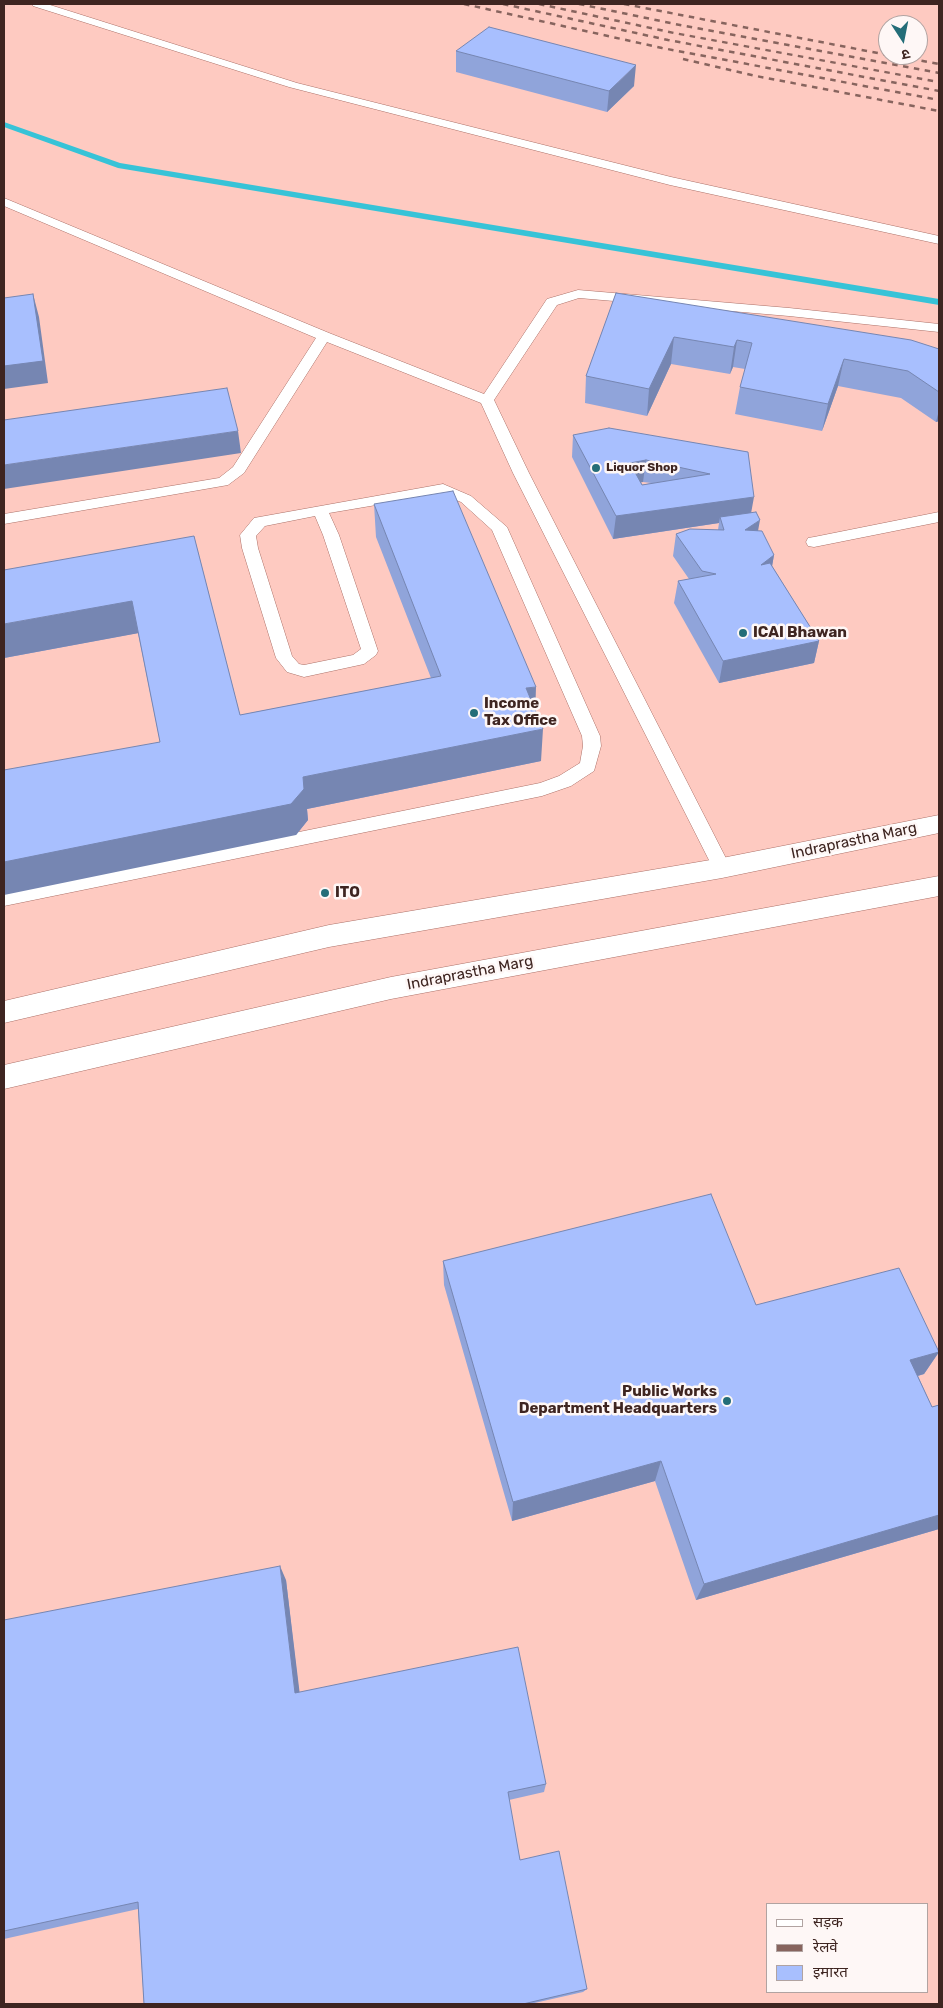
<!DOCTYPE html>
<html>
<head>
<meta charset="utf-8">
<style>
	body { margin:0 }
	#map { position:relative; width:943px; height:2008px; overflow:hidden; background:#fecac1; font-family:Rubik,"Noto Sans Devanagari",sans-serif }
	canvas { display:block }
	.frame { position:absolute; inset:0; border:5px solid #3e2521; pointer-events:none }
	.legend { position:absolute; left:766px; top:1903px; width:162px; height:90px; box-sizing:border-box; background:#fef7f6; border:1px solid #b1a3a1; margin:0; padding:6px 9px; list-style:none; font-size:15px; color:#3e2521 }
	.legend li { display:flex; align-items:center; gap:10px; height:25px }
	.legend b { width:25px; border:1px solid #b1a3a1 }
	.north { position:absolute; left:878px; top:15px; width:50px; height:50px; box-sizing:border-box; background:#fef7f6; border:1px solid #b1a3a1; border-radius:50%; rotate:169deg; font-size:14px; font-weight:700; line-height:20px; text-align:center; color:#3e2521 }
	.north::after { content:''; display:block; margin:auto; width:18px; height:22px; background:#246d78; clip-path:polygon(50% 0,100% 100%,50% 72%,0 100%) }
</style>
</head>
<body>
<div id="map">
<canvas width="943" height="2008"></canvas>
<div class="frame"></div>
<ul class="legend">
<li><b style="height:6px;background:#fff"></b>सड़क</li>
<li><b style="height:6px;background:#87645e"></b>रेलवे</li>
<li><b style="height:14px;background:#a8bffe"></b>इमारत</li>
</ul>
<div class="north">उ</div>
</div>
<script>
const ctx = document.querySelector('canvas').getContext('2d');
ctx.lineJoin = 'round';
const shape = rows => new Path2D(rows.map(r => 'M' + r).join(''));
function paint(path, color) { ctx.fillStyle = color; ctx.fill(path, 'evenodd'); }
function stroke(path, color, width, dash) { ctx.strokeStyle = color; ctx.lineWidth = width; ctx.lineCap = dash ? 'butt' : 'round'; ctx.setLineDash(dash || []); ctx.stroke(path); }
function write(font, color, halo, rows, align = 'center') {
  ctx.font = font + ' Rubik,sans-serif'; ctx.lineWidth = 5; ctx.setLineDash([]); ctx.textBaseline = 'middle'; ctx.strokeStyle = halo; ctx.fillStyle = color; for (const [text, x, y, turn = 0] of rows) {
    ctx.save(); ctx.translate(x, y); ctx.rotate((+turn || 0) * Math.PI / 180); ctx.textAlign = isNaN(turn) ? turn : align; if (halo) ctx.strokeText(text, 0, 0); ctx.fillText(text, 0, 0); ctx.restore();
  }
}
paint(shape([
	[4,122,120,163,939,299,939,305,118,168,4,127,4,122]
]), '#37c3d7');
const service = shape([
	[32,4,47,4,297,83,671,177,939,236,939,244,670,185,289,87,33,6,32,4],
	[4,198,329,333,484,394,547,299,578,290,789,308,939,324,939,332,789,316,579,298,557,305,494,400,529,473,731,868,729,873,722,875,715,873,713,868,513,473,481,403,327,342,244,473,228,485,4,524,4,514,219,478,233,467,316,338,4,206,4,198],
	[443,484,471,496,507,527,600,736,601,746,594,771,571,786,542,796,4,906,4,892,540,783,559,776,580,763,583,746,582,736,492,530,461,502,441,494,329,513,339,535,378,651,376,655,364,664,304,677,287,672,276,658,242,548,240,535,254,518,443,484],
	[315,516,323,535,361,649,353,655,304,665,299,664,292,656,258,548,256,536,265,526,315,516],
	[939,512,939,522,814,547,808,546,806,542,808,538,814,537,939,512]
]);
const secondary = shape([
	[939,815,939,833,722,878,329,947,4,1023,4,1001,329,925,722,858,939,815],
	[939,876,939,896,391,999,4,1089,4,1065,391,977,939,876]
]);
stroke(service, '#ac7168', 1);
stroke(secondary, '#ac7168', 1);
paint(service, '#fff');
paint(secondary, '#fff');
stroke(shape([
	[464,4,662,48,939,100],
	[503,4,668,40,939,91],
	[539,4,674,33,939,82],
	[579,4,680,25,939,73],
	[624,4,888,55],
	[889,55,939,64],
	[683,59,756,76,939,111]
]), '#87645e', 2.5, [5.5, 5.5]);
paint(shape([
	[456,51,634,86,607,112,456,72],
	[616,293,939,349,939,421,936,422,901,398,838,386,822,431,735,414,740,387,745,369,733,367,730,374,671,364,647,416,585,403,586,376],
	[573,435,748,452,751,513,758,531,774,555,772,566,819,641,814,663,719,683,674,603,678,581,689,579,673,556,676,534,718,530,719,523,613,539,572,457],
	[641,482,643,482,651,483,642,485],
	[374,504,535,711,541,761,307,809,308,820,296,835,160,742,138,633,4,658,194,536,240,715,431,678,376,537],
	[443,1261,756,1305,939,1352,924,1374,918,1376,932,1407,939,1405,939,1529,696,1600,655,1481,512,1521,444,1285],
	[286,1580,299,1692,546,1784,544,1792,509,1800,520,1860,587,1989,583,1992,530,2004,144,2004,138,1909,4,1939,4,1620]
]), '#90a4da');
paint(shape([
	[636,65,634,86,607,112,609,91],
	[33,294,39,317,48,383,4,389,4,366],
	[674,337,671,364,647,416,649,389],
	[737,340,733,367,730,374,734,347],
	[844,359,838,386,822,431,828,404],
	[939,410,939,421,936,422],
	[238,431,241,453,4,489,4,465],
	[646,460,643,482,628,485,630,463],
	[754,497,750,519,720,517,719,523,613,539,616,516],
	[760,520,756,542,745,530],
	[774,555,770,578,761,565],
	[132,601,139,633,4,658,4,624],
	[819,641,814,663,719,683,723,661],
	[536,687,535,718,526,688],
	[543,729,541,761,307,809,308,820,296,835,4,895,4,862,303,777],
	[939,1352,924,1374,896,1382,910,1360],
	[661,1461,655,1481,512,1521,513,1502],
	[939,1515,939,1529,696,1600,704,1584],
	[280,1566,286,1580,301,1704,295,1693]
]), '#7686b2');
const building = shape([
	[489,27,636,65,609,91,456,51,489,27],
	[616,293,911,340,939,349,939,392,908,371,844,359,828,404,740,387,752,343,737,340,734,347,674,337,649,389,586,376,616,293],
	[33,294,43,361,4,366,4,298,33,294],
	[227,388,238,431,4,465,4,420,227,388],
	[609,428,748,452,754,497,616,516,573,435,609,428],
	[646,460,710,474,642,485,630,463,646,460],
	[453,491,536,687,526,688,543,729,303,777,304,789,291,804,4,862,4,770,160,742,132,601,4,624,4,570,194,536,240,715,441,676,374,504,453,491],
	[756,512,760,520,745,530,762,531,774,555,761,565,770,563,819,641,723,661,678,581,716,574,702,571,676,534,690,529,724,530,720,517,756,512],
	[711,1194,756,1305,899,1268,939,1352,910,1360,932,1407,939,1405,939,1515,704,1584,661,1461,513,1502,443,1261,711,1194],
	[280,1566,295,1693,518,1647,546,1784,508,1792,520,1860,559,1851,587,1989,523,2004,144,2004,138,1902,4,1931,4,1620,280,1566]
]);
paint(building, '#a8bffe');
stroke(building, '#7686b2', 1);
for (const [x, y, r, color] of [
	[596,468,5,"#246d78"],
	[743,633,5,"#246d78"],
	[474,713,5,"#246d78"],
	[325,893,5,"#246d78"],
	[727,1401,5,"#246d78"]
]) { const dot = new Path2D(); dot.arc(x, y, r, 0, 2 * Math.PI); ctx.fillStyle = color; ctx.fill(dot); stroke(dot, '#fef7f6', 2); }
write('bold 12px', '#3e2521', '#fef7f6', [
	["Liquor Shop",606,468]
], 'left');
write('bold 15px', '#3e2521', '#fef7f6', [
	["ICAI Bhawan",753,633],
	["Income",484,704],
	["Tax Office",484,721],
	["ITO",335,893],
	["Public Works",717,1392,"right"],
	["Department Headquarters",717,1409,"right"]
], 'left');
write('15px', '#3e2521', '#fef7f6', [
	["Indraprastha Marg",854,841,-12],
	["Indraprastha Marg",470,973,-11]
]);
</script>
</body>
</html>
